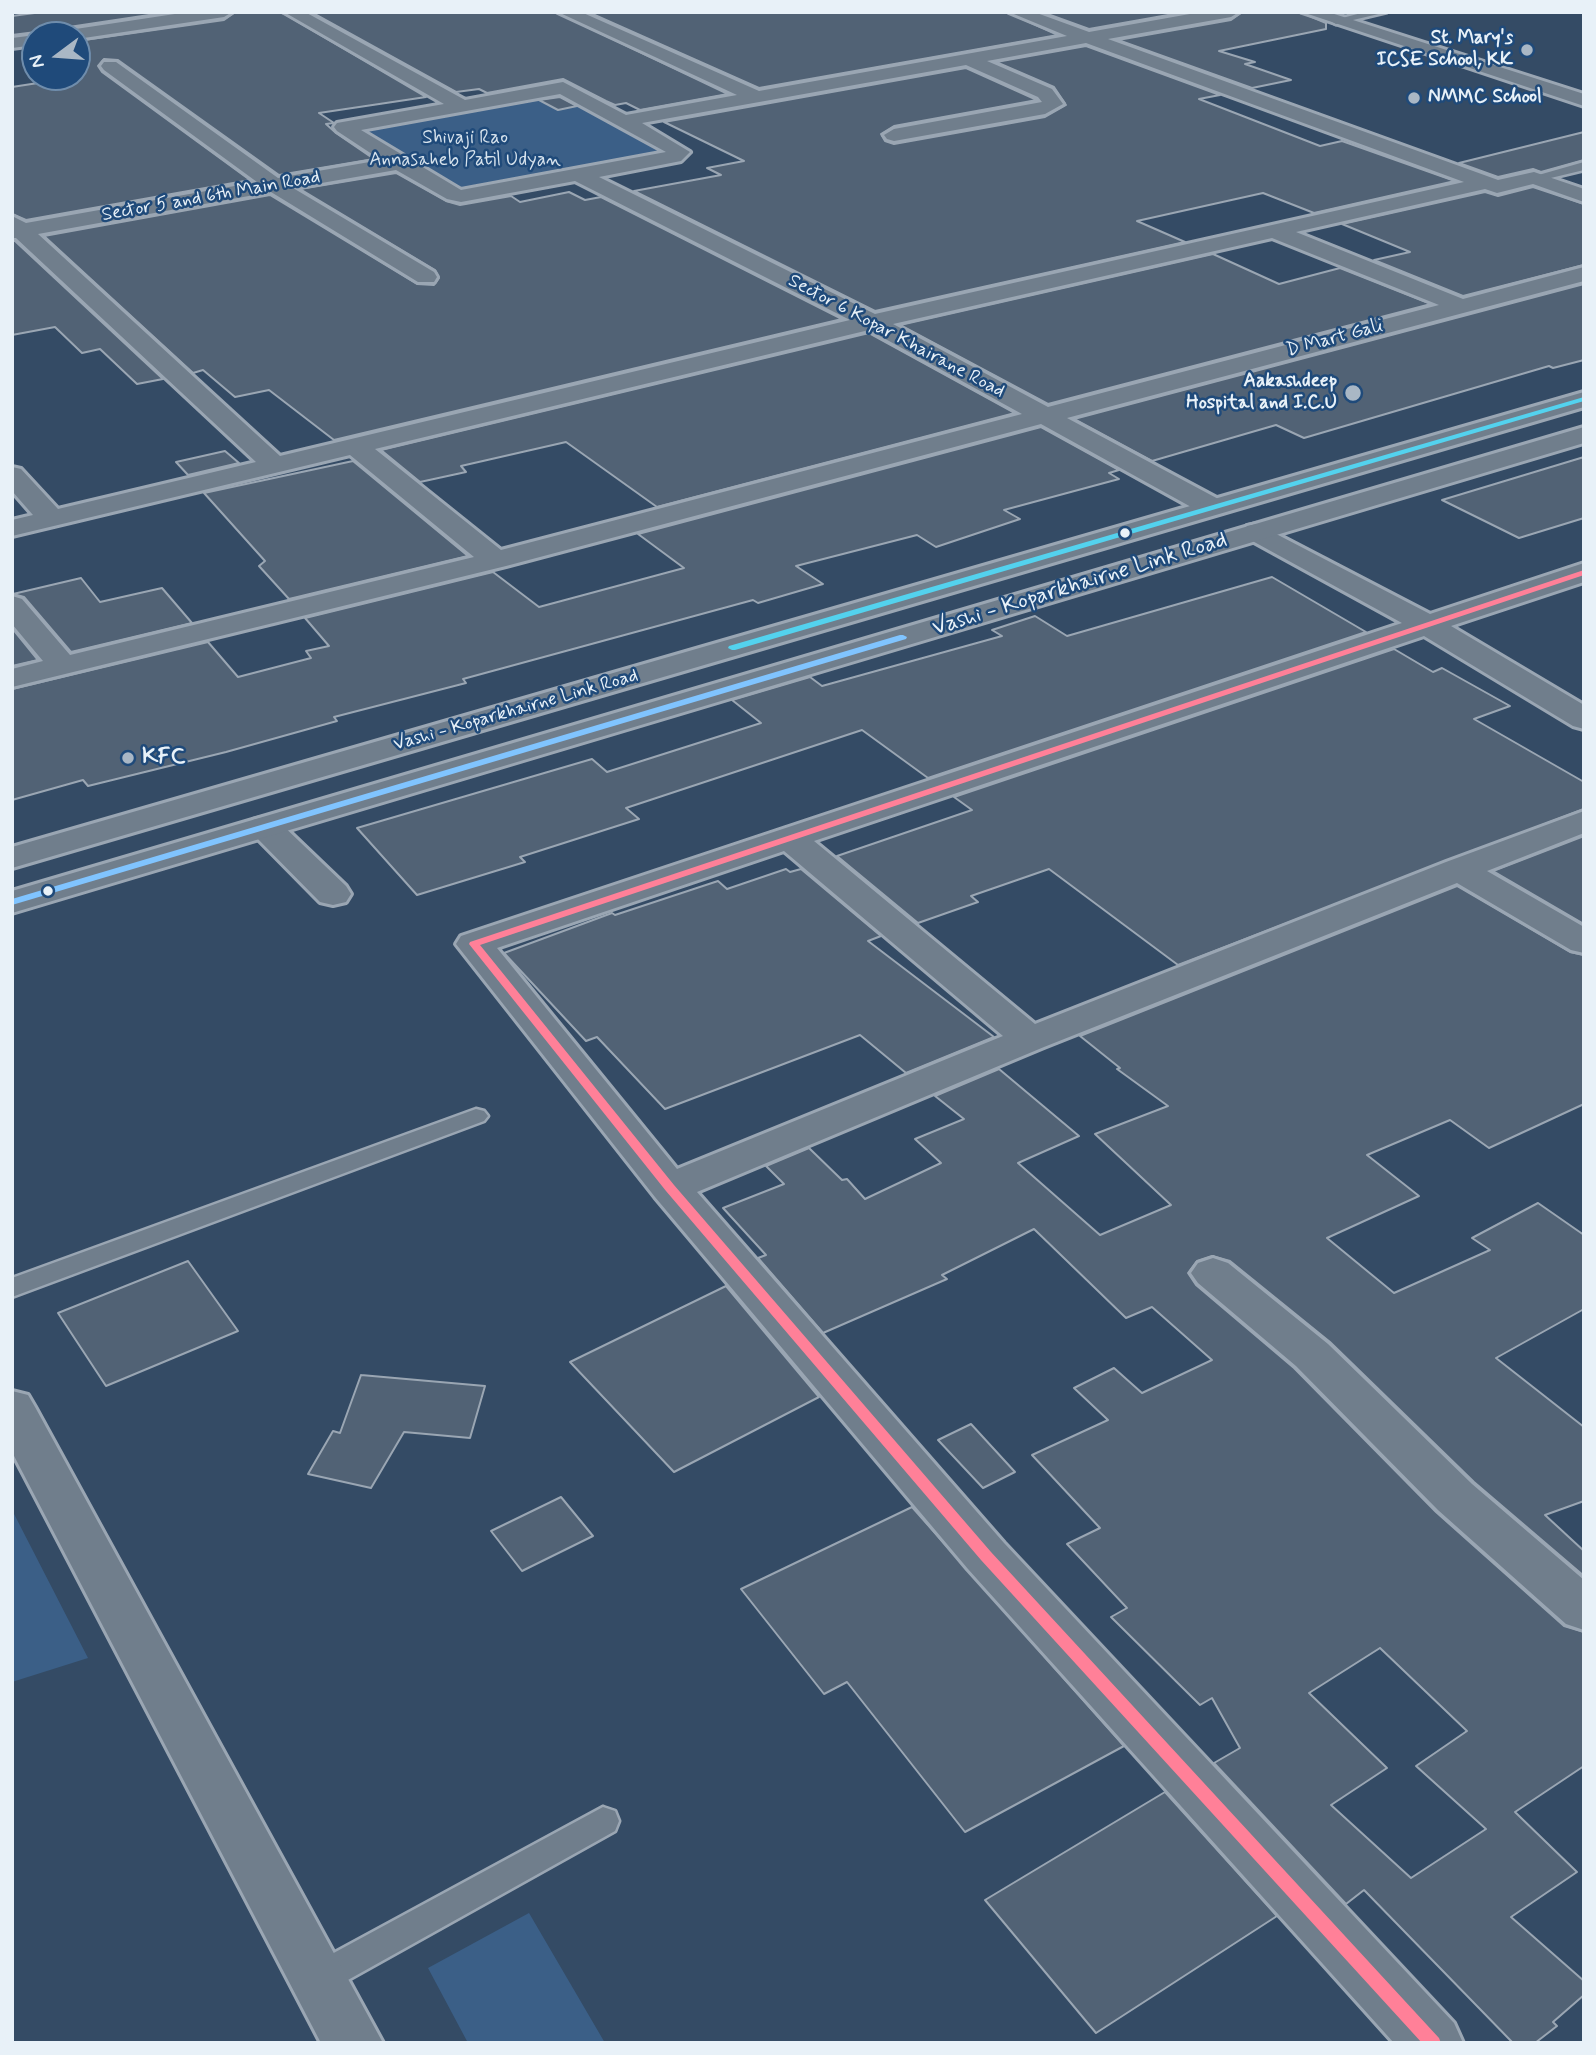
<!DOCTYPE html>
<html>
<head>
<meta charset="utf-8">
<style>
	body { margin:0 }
	#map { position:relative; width:1596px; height:2055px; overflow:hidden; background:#344b65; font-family:Mynerve,sans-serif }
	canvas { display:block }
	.frame { position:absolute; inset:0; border:14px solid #e8f1f8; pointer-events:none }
	.north { position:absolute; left:21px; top:21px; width:70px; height:70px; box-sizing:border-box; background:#1f4a7a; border:2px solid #6f8dac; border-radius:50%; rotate:254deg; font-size:19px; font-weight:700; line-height:28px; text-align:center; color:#e8f1f8 }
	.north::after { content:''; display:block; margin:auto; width:24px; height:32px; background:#a9b7c5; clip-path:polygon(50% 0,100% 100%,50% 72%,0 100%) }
</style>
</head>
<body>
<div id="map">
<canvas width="1596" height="2055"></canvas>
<div class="frame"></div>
<div class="north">N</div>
</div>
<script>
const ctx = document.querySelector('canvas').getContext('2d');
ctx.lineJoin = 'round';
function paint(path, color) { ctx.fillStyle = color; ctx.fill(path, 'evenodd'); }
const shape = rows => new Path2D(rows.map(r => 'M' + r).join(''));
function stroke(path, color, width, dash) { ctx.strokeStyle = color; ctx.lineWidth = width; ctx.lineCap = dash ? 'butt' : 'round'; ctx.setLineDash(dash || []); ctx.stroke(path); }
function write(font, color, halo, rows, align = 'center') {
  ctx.font = font + ' Mynerve,sans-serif'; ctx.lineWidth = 5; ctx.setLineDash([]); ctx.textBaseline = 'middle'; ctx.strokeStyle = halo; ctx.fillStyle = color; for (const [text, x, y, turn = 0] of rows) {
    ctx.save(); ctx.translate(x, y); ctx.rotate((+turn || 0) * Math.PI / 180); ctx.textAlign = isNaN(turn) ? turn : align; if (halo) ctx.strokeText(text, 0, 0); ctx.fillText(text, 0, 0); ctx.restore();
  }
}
paint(shape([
	[557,91,685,157,472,197,355,126],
	[12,1510,88,1658,12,1682],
	[529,1913,605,2043,468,2043,428,1968]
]), '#3b5f87');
const building = shape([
	[42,12,169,12,69,27,58,35,36,32,12,35,12,16,42,12],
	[235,12,281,12,426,97,319,113,334,123,326,124,336,133,374,159,279,175,118,60,104,59,98,66,102,72,250,180,26,220,12,214,12,87,77,77,77,41,224,20,235,12],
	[311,12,556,12,728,94,640,110,626,103,615,105,606,101,563,79,487,93,479,89,456,92,311,12],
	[588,12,1007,12,1058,35,759,88,588,12],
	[1042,12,1185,12,1089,29,1042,12],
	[1242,12,1300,12,1326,23,1326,29,1219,51,1255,62,1245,64,1291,80,1252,88,1118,40,1231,20,1242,12],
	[1086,46,1220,95,1199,99,1320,146,1342,141,1455,181,1314,213,1263,193,1137,221,1185,242,875,311,634,191,721,175,707,168,744,161,664,122,966,68,1037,100,894,126,881,134,885,141,894,144,1045,117,1066,105,1054,87,996,62,1086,46],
	[560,97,577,106,558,110,539,100,560,97],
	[1584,132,1584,160,1541,172,1533,169,1498,177,1459,163,1584,132],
	[396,173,446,201,460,205,511,196,520,202,569,192,585,200,601,197,842,319,334,440,269,390,235,397,203,370,193,373,44,236,270,195,417,284,434,285,439,278,435,270,300,189,396,173],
	[1533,187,1584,204,1584,265,1463,296,1374,260,1410,252,1342,224,1485,192,1498,196,1533,187],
	[12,241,15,241,163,379,137,384,100,349,82,353,55,327,12,335,12,241],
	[1213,254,1279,284,1340,268,1431,304,1048,404,900,325,1213,254],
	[1584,284,1584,360,1553,368,1549,366,1304,438,1276,425,1152,461,1074,419,1584,284],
	[869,333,1015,413,657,507,566,442,461,466,466,472,420,482,381,450,869,333],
	[1041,427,1119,470,1109,473,1119,479,1004,510,1020,519,936,547,917,535,796,566,823,584,758,603,753,600,463,679,466,683,334,717,337,721,226,752,88,786,83,780,12,800,12,689,208,642,238,677,311,658,306,651,329,646,305,618,493,572,539,607,684,568,638,534,1041,427],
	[225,451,239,463,188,475,176,462,225,451],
	[1584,457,1584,518,1519,538,1442,500,1584,457],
	[353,461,468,556,289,599,259,566,265,561,204,493,353,461],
	[1272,577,1366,632,928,778,862,730,626,808,639,819,520,857,525,862,417,895,357,828,592,759,607,772,761,723,732,700,810,677,822,686,1002,636,992,630,1035,616,1067,636,1272,577],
	[81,578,100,602,162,588,192,623,71,652,24,597,13,594,81,578],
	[12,628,38,660,12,666,12,628],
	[1394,649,1433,672,1442,668,1510,706,1474,719,1584,782,1584,809,1178,965,1049,869,971,896,978,902,918,923,837,856,972,810,954,797,1394,649],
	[1584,836,1584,924,1493,871,1584,836],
	[786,869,790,872,801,869,881,936,868,941,994,1037,906,1073,860,1035,665,1109,597,1037,586,1041,504,953,612,913,615,915,718,881,727,889,786,869],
	[1457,886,1570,952,1584,955,1584,1104,1489,1148,1450,1120,1367,1155,1419,1196,1327,1238,1394,1293,1490,1250,1472,1238,1538,1203,1584,1235,1584,1309,1496,1358,1584,1427,1584,1501,1545,1515,1584,1551,1584,1576,1474,1482,1330,1342,1230,1261,1212,1256,1197,1261,1188,1273,1196,1285,1294,1368,1436,1512,1564,1626,1584,1632,1584,1766,1515,1812,1577,1872,1511,1917,1584,1981,1584,1995,1553,2022,1557,2026,1535,2043,1513,2043,1364,1890,1346,1904,1214,1763,1240,1748,1212,1698,1200,1705,1111,1617,1127,1608,1067,1544,1100,1528,1032,1455,1108,1420,1074,1388,1114,1368,1142,1393,1212,1360,1152,1307,1126,1318,1034,1229,942,1275,947,1279,823,1333,758,1258,766,1255,723,1208,784,1184,766,1166,809,1148,842,1180,847,1179,865,1199,941,1163,915,1139,964,1119,935,1096,999,1069,1079,1136,1018,1163,1100,1235,1171,1205,1095,1134,1168,1106,1117,1069,1120,1068,1080,1036,1457,886],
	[1380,1648,1467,1731,1416,1766,1486,1829,1411,1878,1331,1805,1387,1768,1309,1693,1380,1648],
	[188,1261,238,1331,106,1386,58,1313,188,1261],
	[726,1286,819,1397,674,1472,570,1362,726,1286],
	[361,1375,485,1386,470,1438,404,1432,371,1488,308,1474,333,1431,340,1433,361,1375],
	[971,1424,1015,1472,983,1488,938,1440,971,1424],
	[561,1497,593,1536,522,1571,491,1531,561,1497],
	[912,1507,1124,1746,965,1832,847,1682,824,1694,741,1589,912,1507],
	[1165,1792,1277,1916,1096,2033,985,1900,1165,1792]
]);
paint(building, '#516275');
stroke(building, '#9aa6b3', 2);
const lane = shape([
	[1365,12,1387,12,1336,24,1331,21,1365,12],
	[1584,162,1584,170,1534,182,1528,178,1584,162],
	[476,1109,484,1111,488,1116,484,1121,12,1297,12,1278,476,1109],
	[603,1807,615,1811,619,1821,615,1831,330,1990,318,1995,306,1990,301,1979,306,1968,603,1807]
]);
const street = shape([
	[188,12,232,12,224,17,77,39,77,35,60,35,69,30,188,12],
	[284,12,305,12,465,100,563,82,626,115,737,95,558,12,581,12,759,91,1067,36,1009,12,1034,12,1089,32,1201,12,1239,12,1231,17,1108,39,1498,180,1534,172,1584,189,1584,202,1533,184,1497,193,1485,189,1296,232,1463,299,1584,267,1584,281,1067,418,1222,501,1226,507,1222,513,1202,513,1041,424,506,566,12,687,12,669,43,661,12,624,12,596,22,599,70,655,474,557,350,455,12,536,12,520,33,515,12,491,12,467,21,469,58,509,256,462,16,238,12,238,12,216,26,223,257,182,104,70,101,66,104,62,116,62,278,178,381,160,337,131,334,127,337,123,444,104,284,12],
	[1086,43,1464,182,875,314,599,177,681,161,690,152,642,123,966,65,1038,97,1042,102,894,129,884,135,887,139,894,141,1045,114,1063,104,1052,89,987,61,1086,43],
	[560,94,666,152,461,190,361,130,560,94],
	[396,170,447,199,461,202,575,181,850,320,280,456,38,234,271,192,418,282,434,282,437,277,434,272,293,188,396,170],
	[1272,238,1439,305,1048,407,893,324,1272,238],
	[869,330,1022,414,501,550,375,449,869,330],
	[36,35,35,45,12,48,12,38,36,35],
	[1257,524,1430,614,1584,563,1584,582,1451,626,1584,705,1584,729,1573,726,1424,636,814,841,1035,1024,1446,862,1584,811,1584,833,1487,871,1584,927,1584,953,1571,950,1457,883,1044,1047,697,1192,1004,1543,1454,2023,1463,2043,1394,2043,968,1569,655,1197,456,944,461,936,1402,623,1247,538,1243,532,1247,526,1257,524],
	[784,851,1003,1036,677,1169,497,948,784,851],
	[265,817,277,820,346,886,351,894,346,902,333,905,320,902,253,834,248,827,253,820,265,817],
	[1213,1258,1228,1263,1328,1344,1472,1484,1584,1580,1584,1630,1566,1624,1438,1510,1296,1366,1198,1283,1191,1273,1198,1263,1213,1258]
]);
const secondary = shape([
	[1302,12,1328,12,1584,94,1584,106,1302,12],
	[1584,392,1584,407,12,868,12,847,1584,392],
	[1584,427,1584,443,12,913,12,891,1584,427],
	[12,1391,28,1395,35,1407,383,2043,321,2043,12,1452,12,1391]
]);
stroke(lane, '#9aa6b3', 5);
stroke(street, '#9aa6b3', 6);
stroke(secondary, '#9aa6b3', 6);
paint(lane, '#707e8c');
paint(street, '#707e8c');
paint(secondary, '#707e8c');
paint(shape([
	[1584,397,1584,401,735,650,732,650,728,648,729,646,1584,397]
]), '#53d2ee');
paint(shape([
	[900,635,903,635,907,637,906,639,12,905,12,899,900,635]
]), '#80c4ff');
paint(shape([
	[1584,570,1584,575,480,945,674,1185,991,1552,1439,2038,1441,2043,1422,2043,981,1560,666,1191,469,944,470,942,1584,570]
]), '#ff8098');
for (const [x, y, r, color] of [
	[1527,50,7,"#a9b7c5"],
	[1414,98,7,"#a9b7c5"],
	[1353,393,9,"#a9b7c5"],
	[1125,533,6,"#e8f1f8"],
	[128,758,7,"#a9b7c5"],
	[48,891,6,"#e8f1f8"]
]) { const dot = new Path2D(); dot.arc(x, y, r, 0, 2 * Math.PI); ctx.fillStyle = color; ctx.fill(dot); stroke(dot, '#1f4a7a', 2.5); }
write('bold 19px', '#e8f1f8', '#1f4a7a', [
	["St. Mary's",1513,39],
	["ICSE School, KK",1513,61],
	["NMMC School",1428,98,"left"],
	["Aakashdeep",1337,382],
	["Hospital and I.C.U",1337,404]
], 'right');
write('19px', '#d7e3ed', '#1f4a7a', [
	["Shivaji Rao",465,139],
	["Annasaheb Patil Udyan",465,161]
]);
write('19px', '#e8f1f8', '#1f4a7a', [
	["Sector 5 and 6th Main Road",211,197,-10],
	["Sector 6 Kopar Khairane Road",896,337,28],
	["D Mart Gali",1335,339,-15],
	["Vashi - Koparkhairne Link Road",516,711,-16]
]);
write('23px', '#e8f1f8', '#1f4a7a', [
	["Vashi - Koparkhairne Link Road",1080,585,-17]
]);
write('bold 23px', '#e8f1f8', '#1f4a7a', [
	["KFC",142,758]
], 'left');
</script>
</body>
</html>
